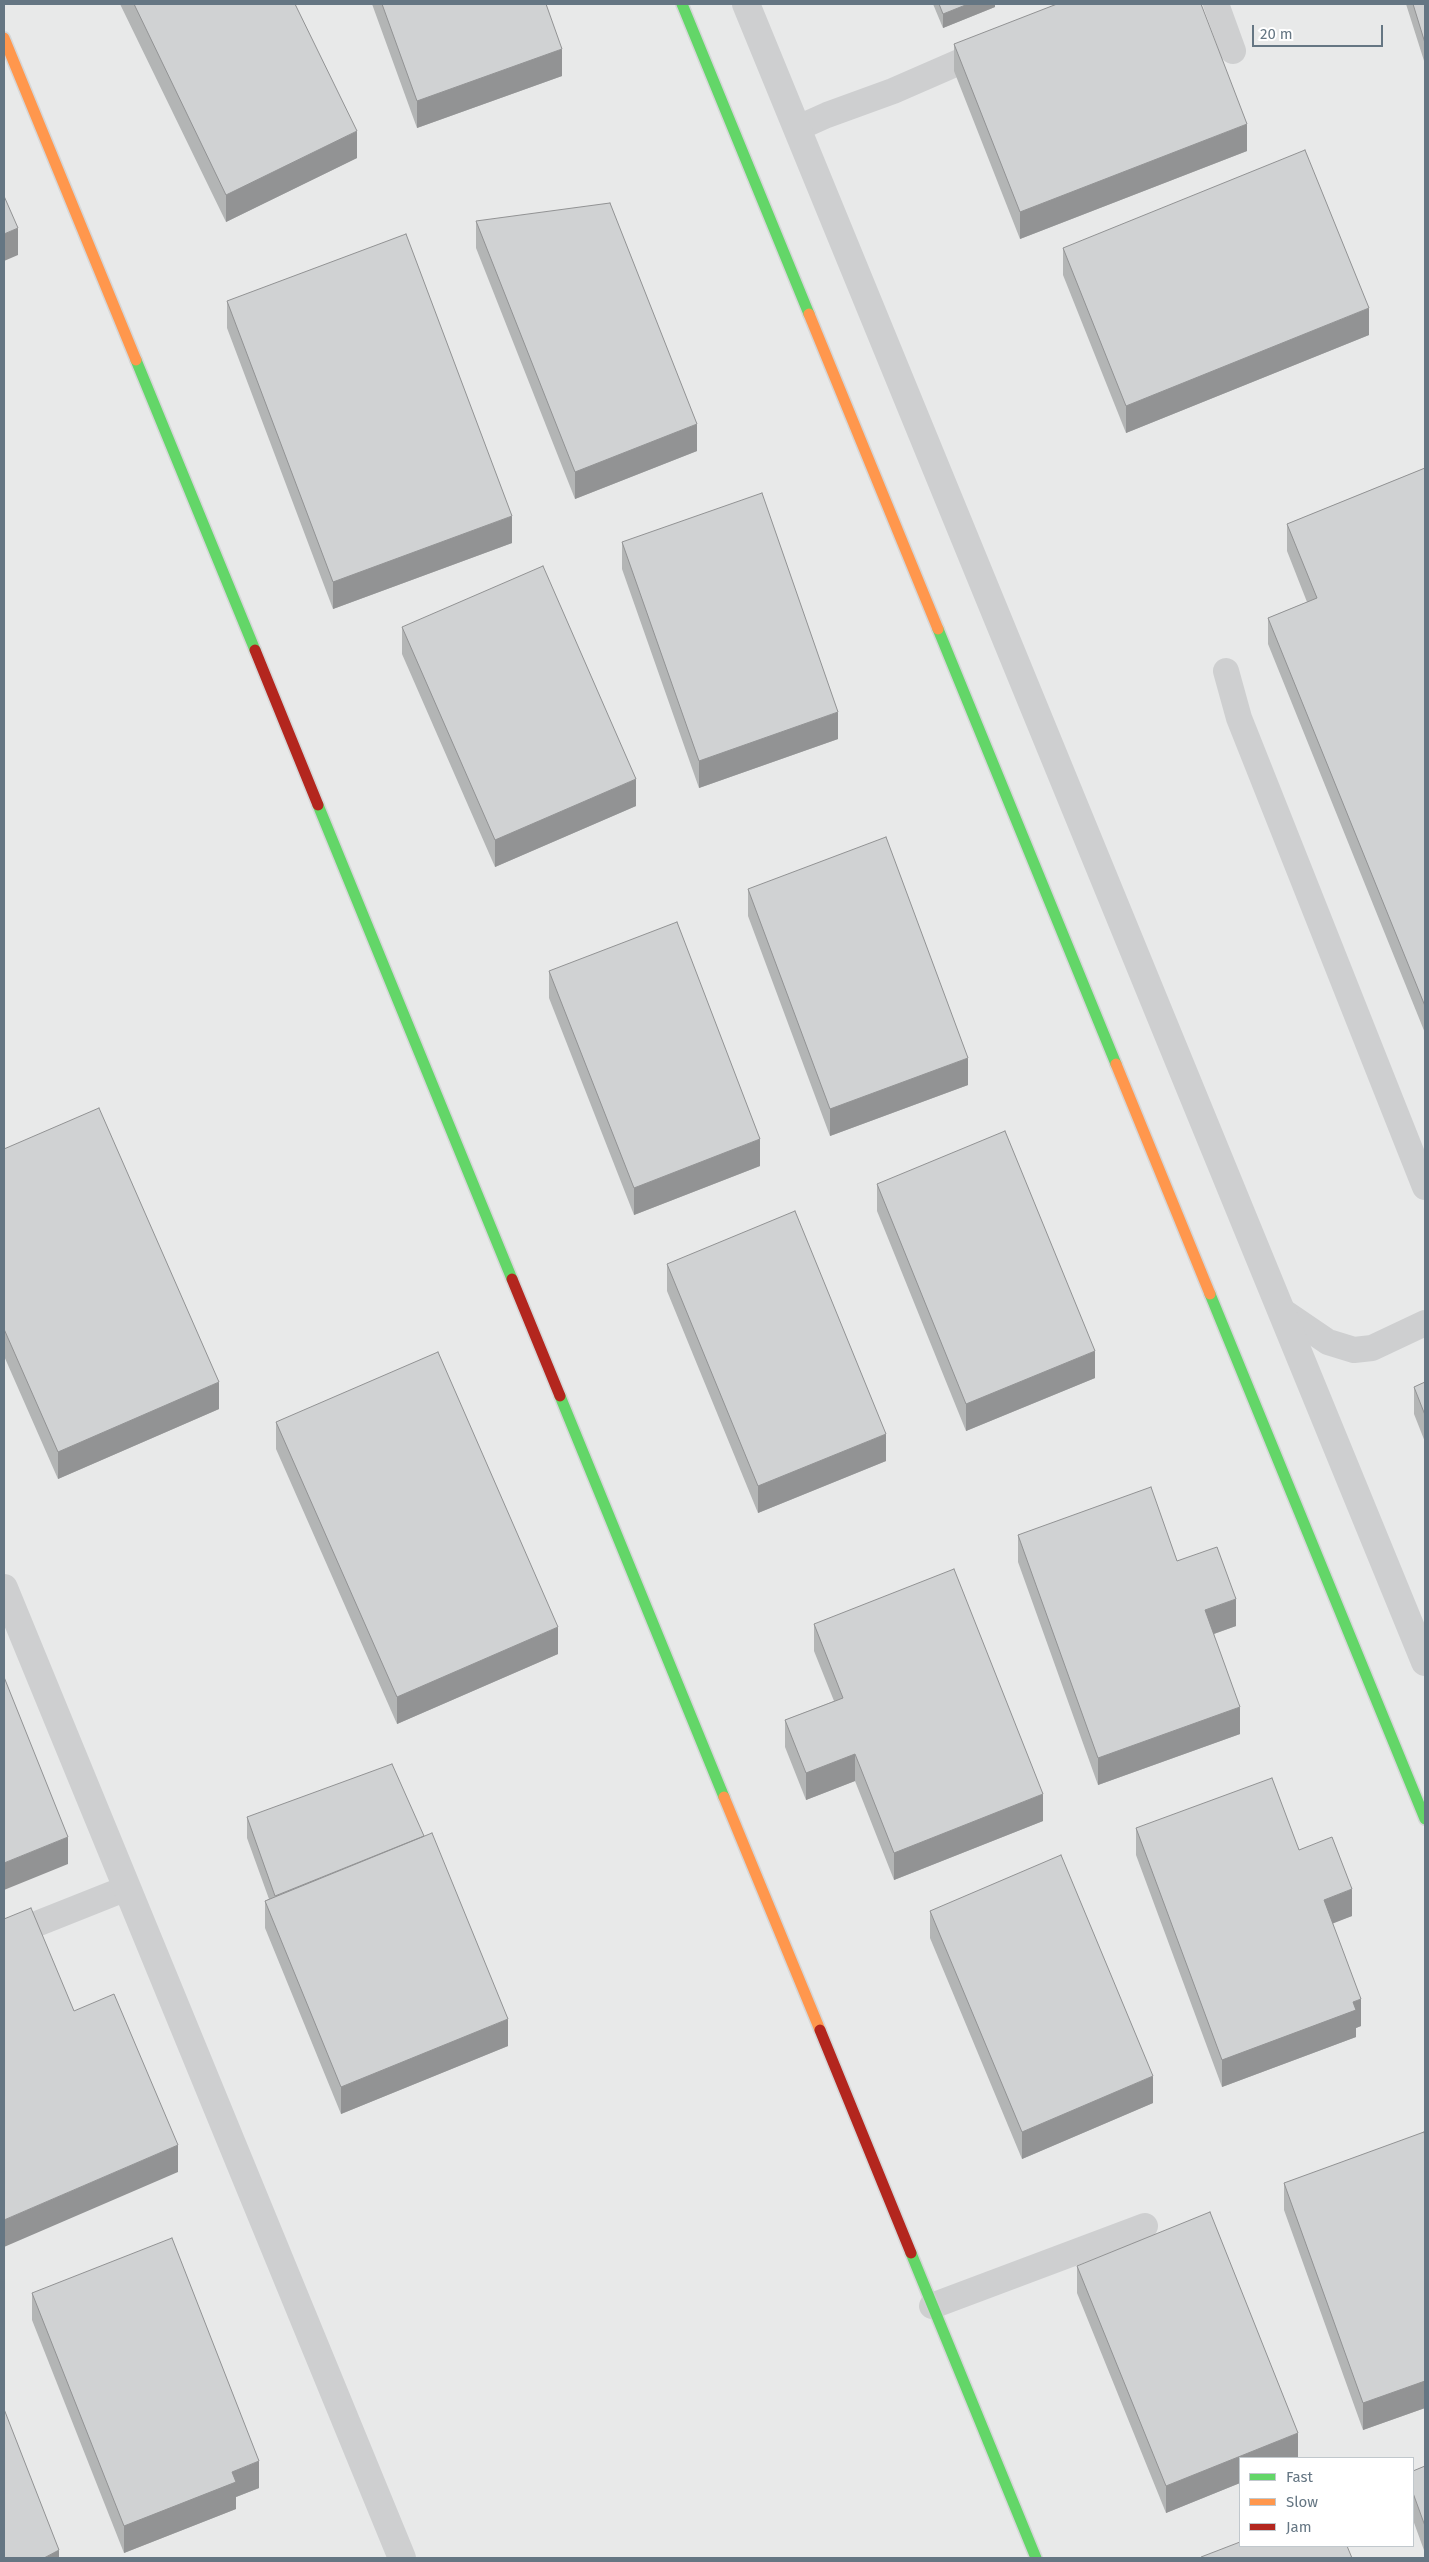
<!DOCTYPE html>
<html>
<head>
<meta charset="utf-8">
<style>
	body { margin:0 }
	#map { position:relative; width:1429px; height:2562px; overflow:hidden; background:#f9f9f9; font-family:"Fira Sans",sans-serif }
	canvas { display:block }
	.frame { position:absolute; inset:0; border:5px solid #657683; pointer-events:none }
	.legend { position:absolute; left:1239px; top:2457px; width:175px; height:90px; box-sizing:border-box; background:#fff; border:1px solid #c1c8cd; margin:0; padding:6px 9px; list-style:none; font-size:15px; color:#657683 }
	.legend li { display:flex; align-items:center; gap:10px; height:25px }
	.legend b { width:25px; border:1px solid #c1c8cd }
	.scale { position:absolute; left:1252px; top:25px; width:131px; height:22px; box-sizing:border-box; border:2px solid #657683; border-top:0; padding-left:6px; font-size:15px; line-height:18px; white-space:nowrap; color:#657683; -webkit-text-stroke:4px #fff; paint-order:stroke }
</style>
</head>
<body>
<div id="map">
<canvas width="1429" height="2562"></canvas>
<div class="frame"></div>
<ul class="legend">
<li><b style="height:6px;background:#63d668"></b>Fast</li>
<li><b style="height:6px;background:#ff974d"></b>Slow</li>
<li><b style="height:6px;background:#b3261e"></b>Jam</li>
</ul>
<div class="scale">20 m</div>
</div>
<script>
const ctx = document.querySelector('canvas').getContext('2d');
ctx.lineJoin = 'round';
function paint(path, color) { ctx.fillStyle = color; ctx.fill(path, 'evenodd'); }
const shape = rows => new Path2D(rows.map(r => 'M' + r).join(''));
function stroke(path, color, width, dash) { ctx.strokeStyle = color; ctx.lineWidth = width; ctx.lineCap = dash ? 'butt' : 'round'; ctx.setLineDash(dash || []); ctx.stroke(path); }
paint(shape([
	[4,4,1425,4,1425,2558,4,2558],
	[1240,2458,1413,2458,1413,2546,1240,2546]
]), '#e8e9e9');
const fast = shape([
	[682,4,809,314],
	[136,360,255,650],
	[938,629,1116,1064],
	[318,805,512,1279],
	[1210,1294,1425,1819],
	[560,1396,724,1797],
	[911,2253,1036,2558]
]);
const slow = shape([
	[4,38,136,360],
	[809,314,938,629],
	[1116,1064,1210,1294],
	[724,1797,820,2030]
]);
const jam = shape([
	[255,650,318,805],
	[512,1279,560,1396],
	[820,2030,911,2253]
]);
stroke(fast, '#d5d6d7', 14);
stroke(slow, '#d5d6d7', 14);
stroke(jam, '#d5d6d7', 14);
stroke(shape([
	[1216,4,1233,51],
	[798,128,827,115,893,91,987,50],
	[1226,671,1239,718,1425,1187],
	[1281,1310,1328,1342,1354,1350,1372,1348,1425,1323],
	[4,1937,127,1888],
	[932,2306,1145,2226]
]), '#cecfd0', 26);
stroke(shape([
	[746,4,1425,1662],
	[4,1588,402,2558]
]), '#cecfd0', 28);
stroke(fast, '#63d668', 11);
stroke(slow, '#ff974d', 11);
stroke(jam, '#b3261e', 11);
paint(shape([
	[120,4,295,4,357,158,226,222],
	[372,4,546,4,562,76,417,128],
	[933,4,995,4,995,7,943,28],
	[1406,4,1425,4,1425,64],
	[954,44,1247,151,1020,239,954,71],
	[476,221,697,451,575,499,476,248],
	[1063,248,1369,335,1126,433,1063,275],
	[227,301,512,543,333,609,227,328],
	[1425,468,1425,1033,1268,644,1268,618,1307,602,1287,551,1287,524],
	[622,542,838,739,699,788,622,569],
	[402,627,636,806,495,867,402,654],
	[748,889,968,1085,830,1136,748,916],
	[549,971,760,1166,634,1215,549,998],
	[4,1149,219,1409,58,1479,4,1356],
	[877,1184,1095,1378,966,1431,877,1211],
	[667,1264,886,1461,758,1513,667,1291],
	[1425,1382,1425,1442,1414,1414,1414,1387],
	[276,1422,558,1654,397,1724,276,1449],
	[1018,1535,1177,1561,1236,1626,1214,1634,1240,1734,1098,1785,1018,1562],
	[814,1624,1043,1821,894,1880,855,1781,806,1800,785,1747,785,1720,834,1701,814,1651],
	[247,1817,508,2046,341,2114,265,1928,265,1901,269,1899,247,1838],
	[1136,1828,1299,1850,1352,1916,1332,1923,1361,2026,1356,2028,1356,2037,1222,2087,1136,1855],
	[930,1911,1153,2103,1022,2159,930,1938],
	[1425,2136,1425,2408,1363,2430,1284,2210,1284,2183],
	[1077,2266,1298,2458,1240,2458,1240,2483,1166,2513,1077,2293],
	[32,2293,259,2488,236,2497,236,2509,124,2553,32,2320],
	[1425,2466,1425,2553,1413,2520,1413,2471]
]), '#b3b5b5');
paint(shape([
	[968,4,995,4,995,7,943,28,943,14],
	[562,49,562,76,417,128,417,101],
	[1247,124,1247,151,1020,239,1020,212],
	[357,131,357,158,226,222,226,195],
	[18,228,18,255,4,261,4,234],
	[1369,308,1369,335,1126,433,1126,406],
	[697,424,697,451,575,499,575,472],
	[512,516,512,543,333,609,333,582],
	[838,712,838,739,699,788,699,761],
	[636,779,636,806,495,867,495,840],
	[968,1058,968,1085,830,1136,830,1109],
	[760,1139,760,1166,634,1215,634,1188],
	[1095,1351,1095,1378,966,1431,966,1404],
	[219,1382,219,1409,58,1479,58,1452],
	[886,1434,886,1461,758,1513,758,1486],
	[1236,1599,1236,1626,1205,1637,1205,1610],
	[558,1627,558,1654,397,1724,397,1697],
	[1240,1707,1240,1734,1098,1785,1098,1758],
	[855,1754,855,1781,806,1800,806,1773],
	[1043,1794,1043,1821,894,1880,894,1853],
	[68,1837,68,1864,4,1890,4,1863],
	[1352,1889,1352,1916,1324,1927,1324,1900],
	[1361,1999,1361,2026,1356,2028,1356,2037,1222,2087,1222,2060,1353,2002],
	[508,2019,508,2046,341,2114,341,2087],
	[1153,2076,1153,2103,1022,2159,1022,2132],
	[178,2145,178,2172,4,2247,4,2220],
	[1425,2381,1425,2408,1363,2430,1363,2403],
	[1298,2433,1298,2458,1240,2458,1240,2483,1166,2513,1166,2486],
	[259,2461,259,2488,236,2497,236,2509,124,2553,124,2526,232,2472],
	[59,2550,59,2558,44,2558]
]), '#929394');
const building = shape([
	[134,4,295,4,357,131,226,195,134,4],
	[382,4,546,4,562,49,417,101,382,4],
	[939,4,968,4,943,14,939,4],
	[1057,4,1201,4,1247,124,1020,212,954,44,1057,4],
	[1413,4,1425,4,1425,43,1413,4],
	[1305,150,1369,308,1126,406,1063,248,1305,150],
	[4,196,18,228,4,234,4,196],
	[610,203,697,424,575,472,476,221,610,203],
	[406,234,512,516,333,582,227,301,406,234],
	[1425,468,1425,1006,1268,618,1317,598,1287,524,1425,468],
	[762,493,838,712,699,761,622,542,762,493],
	[543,566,636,779,495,840,402,627,543,566],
	[886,837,968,1058,830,1109,748,889,886,837],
	[677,922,760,1139,634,1188,549,971,677,922],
	[99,1108,219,1382,58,1452,4,1329,4,1149,99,1108],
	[1005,1131,1095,1351,966,1404,877,1184,1005,1131],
	[795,1211,886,1434,758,1486,667,1264,795,1211],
	[438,1352,558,1627,397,1697,276,1422,438,1352],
	[1425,1382,1425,1415,1414,1387,1425,1382],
	[1151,1487,1177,1561,1217,1547,1236,1599,1205,1610,1240,1707,1098,1758,1018,1535,1151,1487],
	[954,1569,1043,1794,894,1853,855,1754,806,1773,785,1720,843,1698,814,1624,954,1569],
	[4,1677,68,1837,4,1863,4,1677],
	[392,1764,424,1836,275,1896,247,1817,392,1764],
	[1272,1778,1299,1850,1332,1837,1352,1889,1324,1900,1361,1999,1353,2002,1356,2010,1222,2060,1136,1828,1272,1778],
	[432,1833,508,2019,341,2087,265,1901,432,1833],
	[1061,1855,1153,2076,1022,2132,930,1911,1061,1855],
	[31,1908,74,2011,114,1994,178,2145,4,2220,4,1919,31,1908],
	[1424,2132,1425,2136,1425,2381,1363,2403,1284,2183,1424,2132],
	[1210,2212,1298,2433,1166,2486,1077,2266,1210,2212],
	[172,2238,259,2461,232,2472,236,2482,124,2526,32,2293,172,2238],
	[4,2409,59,2550,44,2558,4,2558,4,2409],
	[1425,2466,1425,2526,1413,2493,1413,2471,1425,2466],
	[1240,2542,1240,2546,1347,2546,1352,2558,1202,2558,1201,2557,1240,2542]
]);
paint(building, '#d0d2d3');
stroke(building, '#929394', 1);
</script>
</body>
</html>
